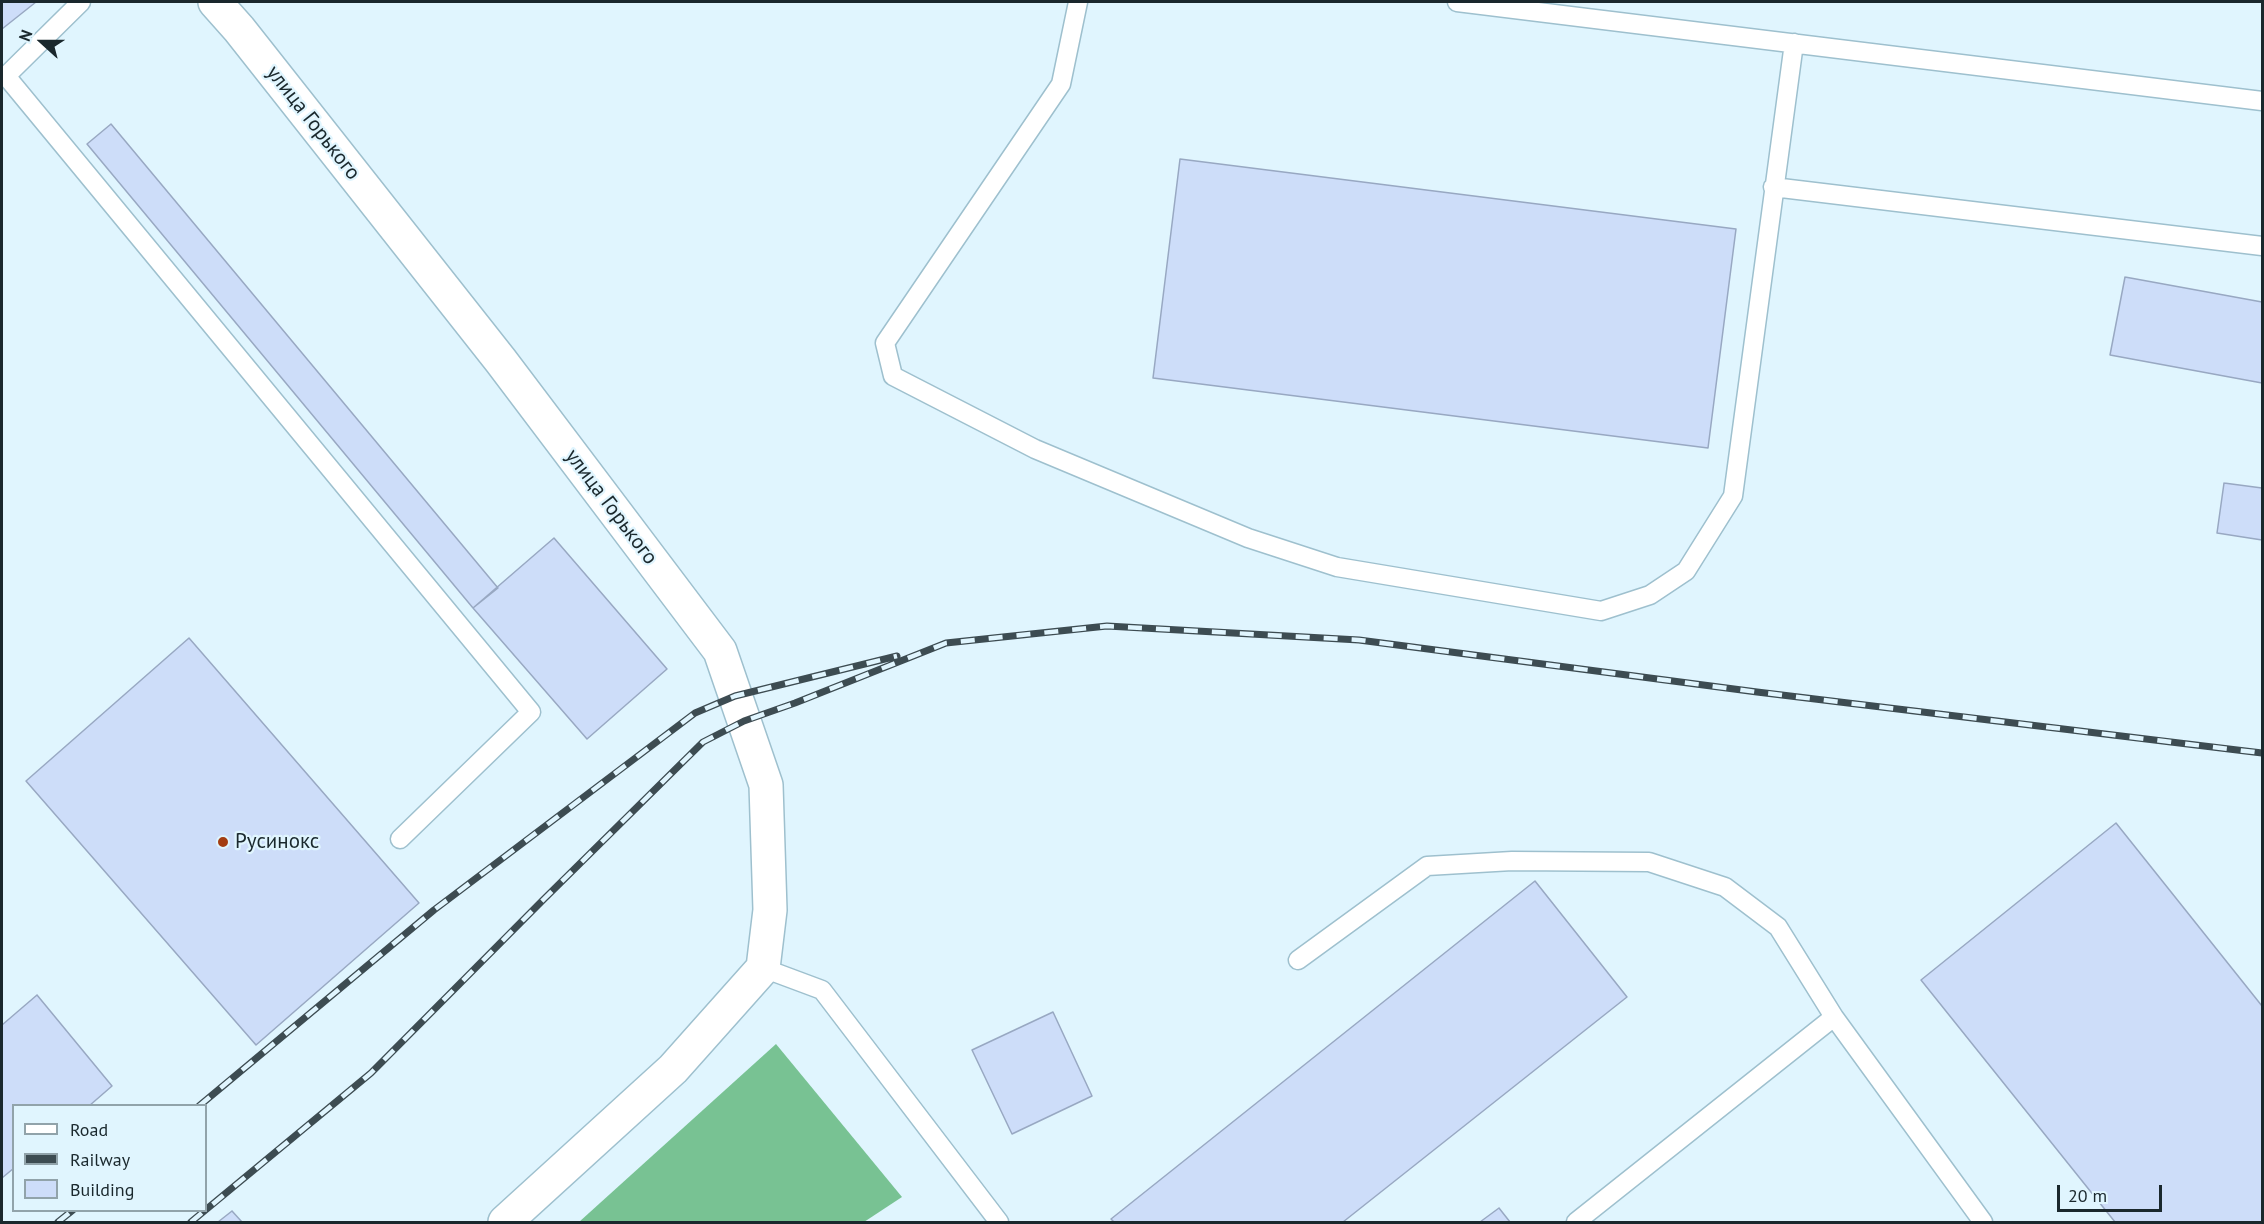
<!DOCTYPE html>
<html>
<head>
<meta charset="utf-8">
<style>
	body { margin:0 }
	#map { position:relative; width:2264px; height:1224px; overflow:hidden; background:#e0f5fe; font-family:"PT Sans",sans-serif }
	canvas { display:block }
	.frame { position:absolute; inset:0; border:3px solid #1a282d; pointer-events:none }
	.legend { position:absolute; left:12px; top:1104px; width:195px; height:108px; box-sizing:border-box; background:#e0f5fe; border:2px solid #91a3aa; margin:0; padding:8px 10px; list-style:none; font-size:18px; color:#1a282d }
	.legend li { display:flex; align-items:center; gap:12px; height:30px }
	.legend b { width:30px; border:2px solid #91a3aa }
	.north { position:absolute; left:12px; top:12px; width:60px; height:60px; -webkit-text-stroke:4px #e0f5fe; paint-order:stroke; rotate:291deg; font-size:16px; font-weight:700; line-height:24px; text-align:center; color:#1a282d }
	.north::after { content:''; display:block; margin:auto; width:21px; height:27px; background:#1a282d; clip-path:polygon(50% 0,100% 100%,50% 72%,0 100%) }
	.scale { position:absolute; left:2057px; top:1185px; width:105px; height:27px; box-sizing:border-box; border:3px solid #1a282d; border-top:0; padding-left:8px; font-size:18px; line-height:21px; white-space:nowrap; color:#1a282d; -webkit-text-stroke:4px #e0f5fe; paint-order:stroke }
</style>
</head>
<body>
<div id="map">
<canvas width="2264" height="1224"></canvas>
<div class="frame"></div>
<ul class="legend">
<li><b style="height:8px;background:#fff"></b>Road</li>
<li><b style="height:8px;background:#3d4c52"></b>Railway</li>
<li><b style="height:16px;background:#cdddf9"></b>Building</li>
</ul>
<div class="north">N</div>
<div class="scale">20 m</div>
</div>
<script>
const ctx = document.querySelector('canvas').getContext('2d');
ctx.lineJoin = 'round';
function paint(path, color) { ctx.fillStyle = color; ctx.fill(path, 'evenodd'); }
const shape = rows => new Path2D(rows.map(r => 'M' + r).join(''));
function stroke(path, color, width, dash) { ctx.strokeStyle = color; ctx.lineWidth = width; ctx.lineCap = dash ? 'butt' : 'round'; ctx.setLineDash(dash || []); ctx.stroke(path); }
function write(font, color, halo, rows, align = 'center') {
  ctx.font = font + ' "PT Sans",sans-serif'; ctx.lineWidth = 4.5; ctx.setLineDash([]); ctx.textBaseline = 'middle'; ctx.strokeStyle = halo; ctx.fillStyle = color; for (const [text, x, y, turn = 0] of rows) {
    ctx.save(); ctx.translate(x, y); ctx.rotate((+turn || 0) * Math.PI / 180); ctx.textAlign = isNaN(turn) ? turn : align; if (halo) ctx.strokeText(text, 0, 0); ctx.fillText(text, 0, 0); ctx.restore();
  }
}
paint(shape([
	[776,1044,902,1197,864,1222,579,1222]
]), '#78c293');
const building = shape([
	[2,2,36,2,2,29,2,2],
	[111,124,498,588,473,608,87,144,111,124],
	[1180,159,1736,229,1708,448,1153,378,1180,159],
	[2125,277,2262,302,2262,383,2110,355,2125,277],
	[2224,483,2262,488,2262,540,2217,533,2224,483],
	[554,538,667,669,587,739,473,608,554,538],
	[189,638,419,903,256,1045,26,781,189,638],
	[2116,823,2262,1006,2262,1222,2115,1222,1921,980,2116,823],
	[1535,881,1627,997,1343,1222,1114,1222,1111,1219,1535,881],
	[37,995,112,1086,89,1106,14,1106,14,1168,2,1178,2,1025,37,995],
	[1053,1012,1092,1096,1012,1134,972,1050,1053,1012],
	[1499,1208,1510,1222,1480,1222,1499,1208],
	[232,1211,242,1222,218,1222,232,1211]
]);
paint(building, '#cdddf9');
stroke(building, '#98a8c2', 1.5);
const service = shape([
	[81,2,6,76,531,712,400,839],
	[1078,2,1061,84,885,343,893,376,1035,449,1248,538,1337,567,1601,611,1650,595,1686,571,1733,496,1794,43],
	[1457,2,2262,101],
	[1773,187,2262,246],
	[1298,960,1427,866,1512,861,1649,862,1725,887,1778,927,1834,1017,1576,1222],
	[763,968,822,990,999,1222],
	[1834,1017,1983,1222]
]);
const minor = shape([
	[215,2,239,29,501,361,720,651,766,785,770,910,763,968,673,1069,505,1222]
]);
stroke(service, '#9ec0ce', 21);
stroke(minor, '#9ec0ce', 36);
stroke(service, '#fff', 18);
stroke(minor, '#fff', 33);
const rail = shape([
	[199,1106,434,910,695,713,735,696,897,656],
	[58,1222,73,1210],
	[191,1222,371,1073,544,899,703,742,744,721,795,703,946,643,1107,626,1359,640,1757,692,2262,753]
]);
stroke(rail, '#3d4c52', 7);
stroke(rail, '#e0f5fe', 4.5, [14]);
for (const [x, y, r, color] of [
	[223,842,6,"#a33d12"]
]) { const dot = new Path2D(); dot.arc(x, y, r, 0, 2 * Math.PI); ctx.fillStyle = color; ctx.fill(dot); stroke(dot, '#e0f5fe', 2); }
write('21px', '#1a282d', '#e0f5fe', [
	["улица Горького",313,123,52],
	["улица Горького",611,507,53]
]);
write('21px', '#1a282d', '#e0f5fe', [
	["Русинокс",235,842]
], 'left');
</script>
</body>
</html>
